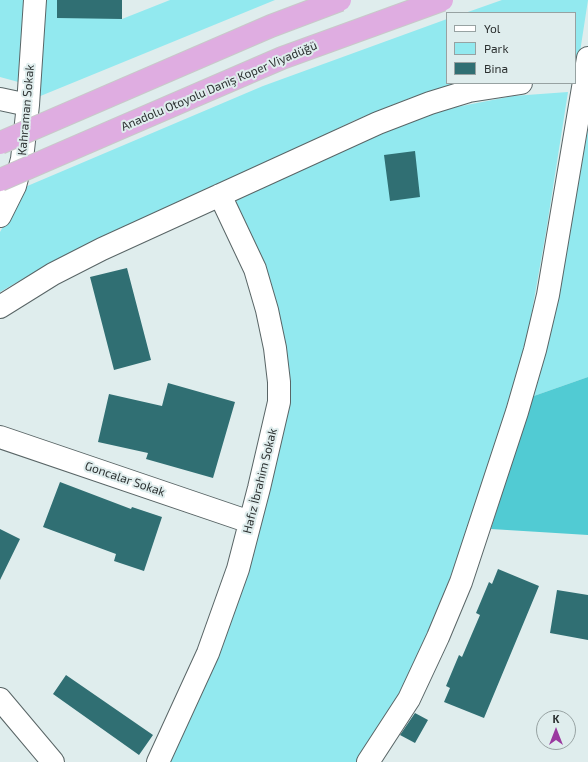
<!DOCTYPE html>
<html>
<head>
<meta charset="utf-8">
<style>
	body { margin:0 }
	#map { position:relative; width:588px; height:762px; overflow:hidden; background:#dfeded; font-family:"Exo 2",sans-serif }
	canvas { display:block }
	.legend { position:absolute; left:446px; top:12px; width:130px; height:72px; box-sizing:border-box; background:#dfeded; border:1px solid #97a2a2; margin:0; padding:5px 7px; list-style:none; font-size:12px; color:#2c3131 }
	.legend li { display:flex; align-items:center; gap:8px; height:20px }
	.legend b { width:20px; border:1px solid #97a2a2 }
	.north { position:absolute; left:536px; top:710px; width:40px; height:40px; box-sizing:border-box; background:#dfeded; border:1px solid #97a2a2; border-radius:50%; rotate:0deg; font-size:11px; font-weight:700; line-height:16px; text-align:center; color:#2c3131 }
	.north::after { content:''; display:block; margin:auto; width:14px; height:18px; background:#9a39a0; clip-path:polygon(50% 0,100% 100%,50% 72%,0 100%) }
</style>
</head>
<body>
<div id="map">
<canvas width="588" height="762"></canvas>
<ul class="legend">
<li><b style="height:5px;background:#fff"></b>Yol</li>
<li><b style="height:11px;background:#92e9ef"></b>Park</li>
<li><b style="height:11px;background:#306f73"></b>Bina</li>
</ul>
<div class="north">K</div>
</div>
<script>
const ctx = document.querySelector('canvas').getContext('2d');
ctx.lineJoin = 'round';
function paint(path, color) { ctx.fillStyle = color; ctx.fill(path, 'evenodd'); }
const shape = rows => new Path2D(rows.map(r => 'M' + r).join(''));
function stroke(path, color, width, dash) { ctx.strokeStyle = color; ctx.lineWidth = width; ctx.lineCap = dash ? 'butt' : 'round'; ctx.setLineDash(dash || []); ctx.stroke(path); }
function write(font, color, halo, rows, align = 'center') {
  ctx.font = font + ' "Exo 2",sans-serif'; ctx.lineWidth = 4; ctx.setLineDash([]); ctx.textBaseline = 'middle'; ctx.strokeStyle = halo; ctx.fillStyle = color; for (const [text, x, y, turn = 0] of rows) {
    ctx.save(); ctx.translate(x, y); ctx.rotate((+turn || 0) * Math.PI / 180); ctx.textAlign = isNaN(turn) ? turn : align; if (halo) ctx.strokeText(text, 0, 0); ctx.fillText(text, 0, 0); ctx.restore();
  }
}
paint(shape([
	[0,0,28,0,22,83,0,77],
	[43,0,57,0,122,19,170,0,275,0,38,97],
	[502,0,588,0,578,65,575,65,575,13,465,13],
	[447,19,447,83,461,83,410,98,353,121,278,158,52,262,0,292,0,232,25,187,263,86],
	[568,92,546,232,526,345,489,468,441,603,397,699,356,762,169,762,287,396,233,202,362,141,441,110,513,96],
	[588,129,588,377,531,397,568,241]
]), '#92e9ef');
paint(shape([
	[588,377,588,535,491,529,531,397]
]), '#51cbd3');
paint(shape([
	[57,0,122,0,122,19,57,18],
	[415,151,420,197,390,201,384,155],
	[127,268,151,360,114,370,90,277],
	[168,383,235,402,213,478,146,459,148,453,98,442,109,394,162,406],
	[60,482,131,509,132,507,162,517,144,571,114,561,116,554,43,527],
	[0,529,20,539,0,580],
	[498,569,539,586,484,718,444,702,450,688,446,686,459,655,462,657,480,615,476,613,489,582,492,584],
	[557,590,588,595,588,640,550,633],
	[66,675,153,735,139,755,53,694],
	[415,713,428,720,415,743,400,735]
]), '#306f73');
const street = shape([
	[0,99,28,105],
	[0,216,15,186,22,159,28,105,35,0],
	[0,307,53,274,102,249,378,123,430,103,469,91,521,83],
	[0,437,250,522],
	[0,699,53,762],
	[158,762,208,653,238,569,259,488,279,402,279,382,275,348,267,310,255,269,220,195],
	[368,762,409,699,438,637,461,582,517,412,535,350,548,295,588,58]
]);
stroke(street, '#596566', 24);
stroke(street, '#fff', 22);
const highwayBridge = shape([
	[0,143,271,26,340,0],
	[0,180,282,58,442,0]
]);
stroke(highwayBridge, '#c8c9c9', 24, []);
stroke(highwayBridge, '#dfade1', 22);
write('12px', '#2c3131', '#dfeded', [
	["Anadolu Otoyolu Daniş Koper Viyadüğü",219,86,-23],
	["Kahraman Sokak",26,110,-85],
	["Goncalar Sokak",125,479,19],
	["Hafız İbrahim Sokak",260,481,-76]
]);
</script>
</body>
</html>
